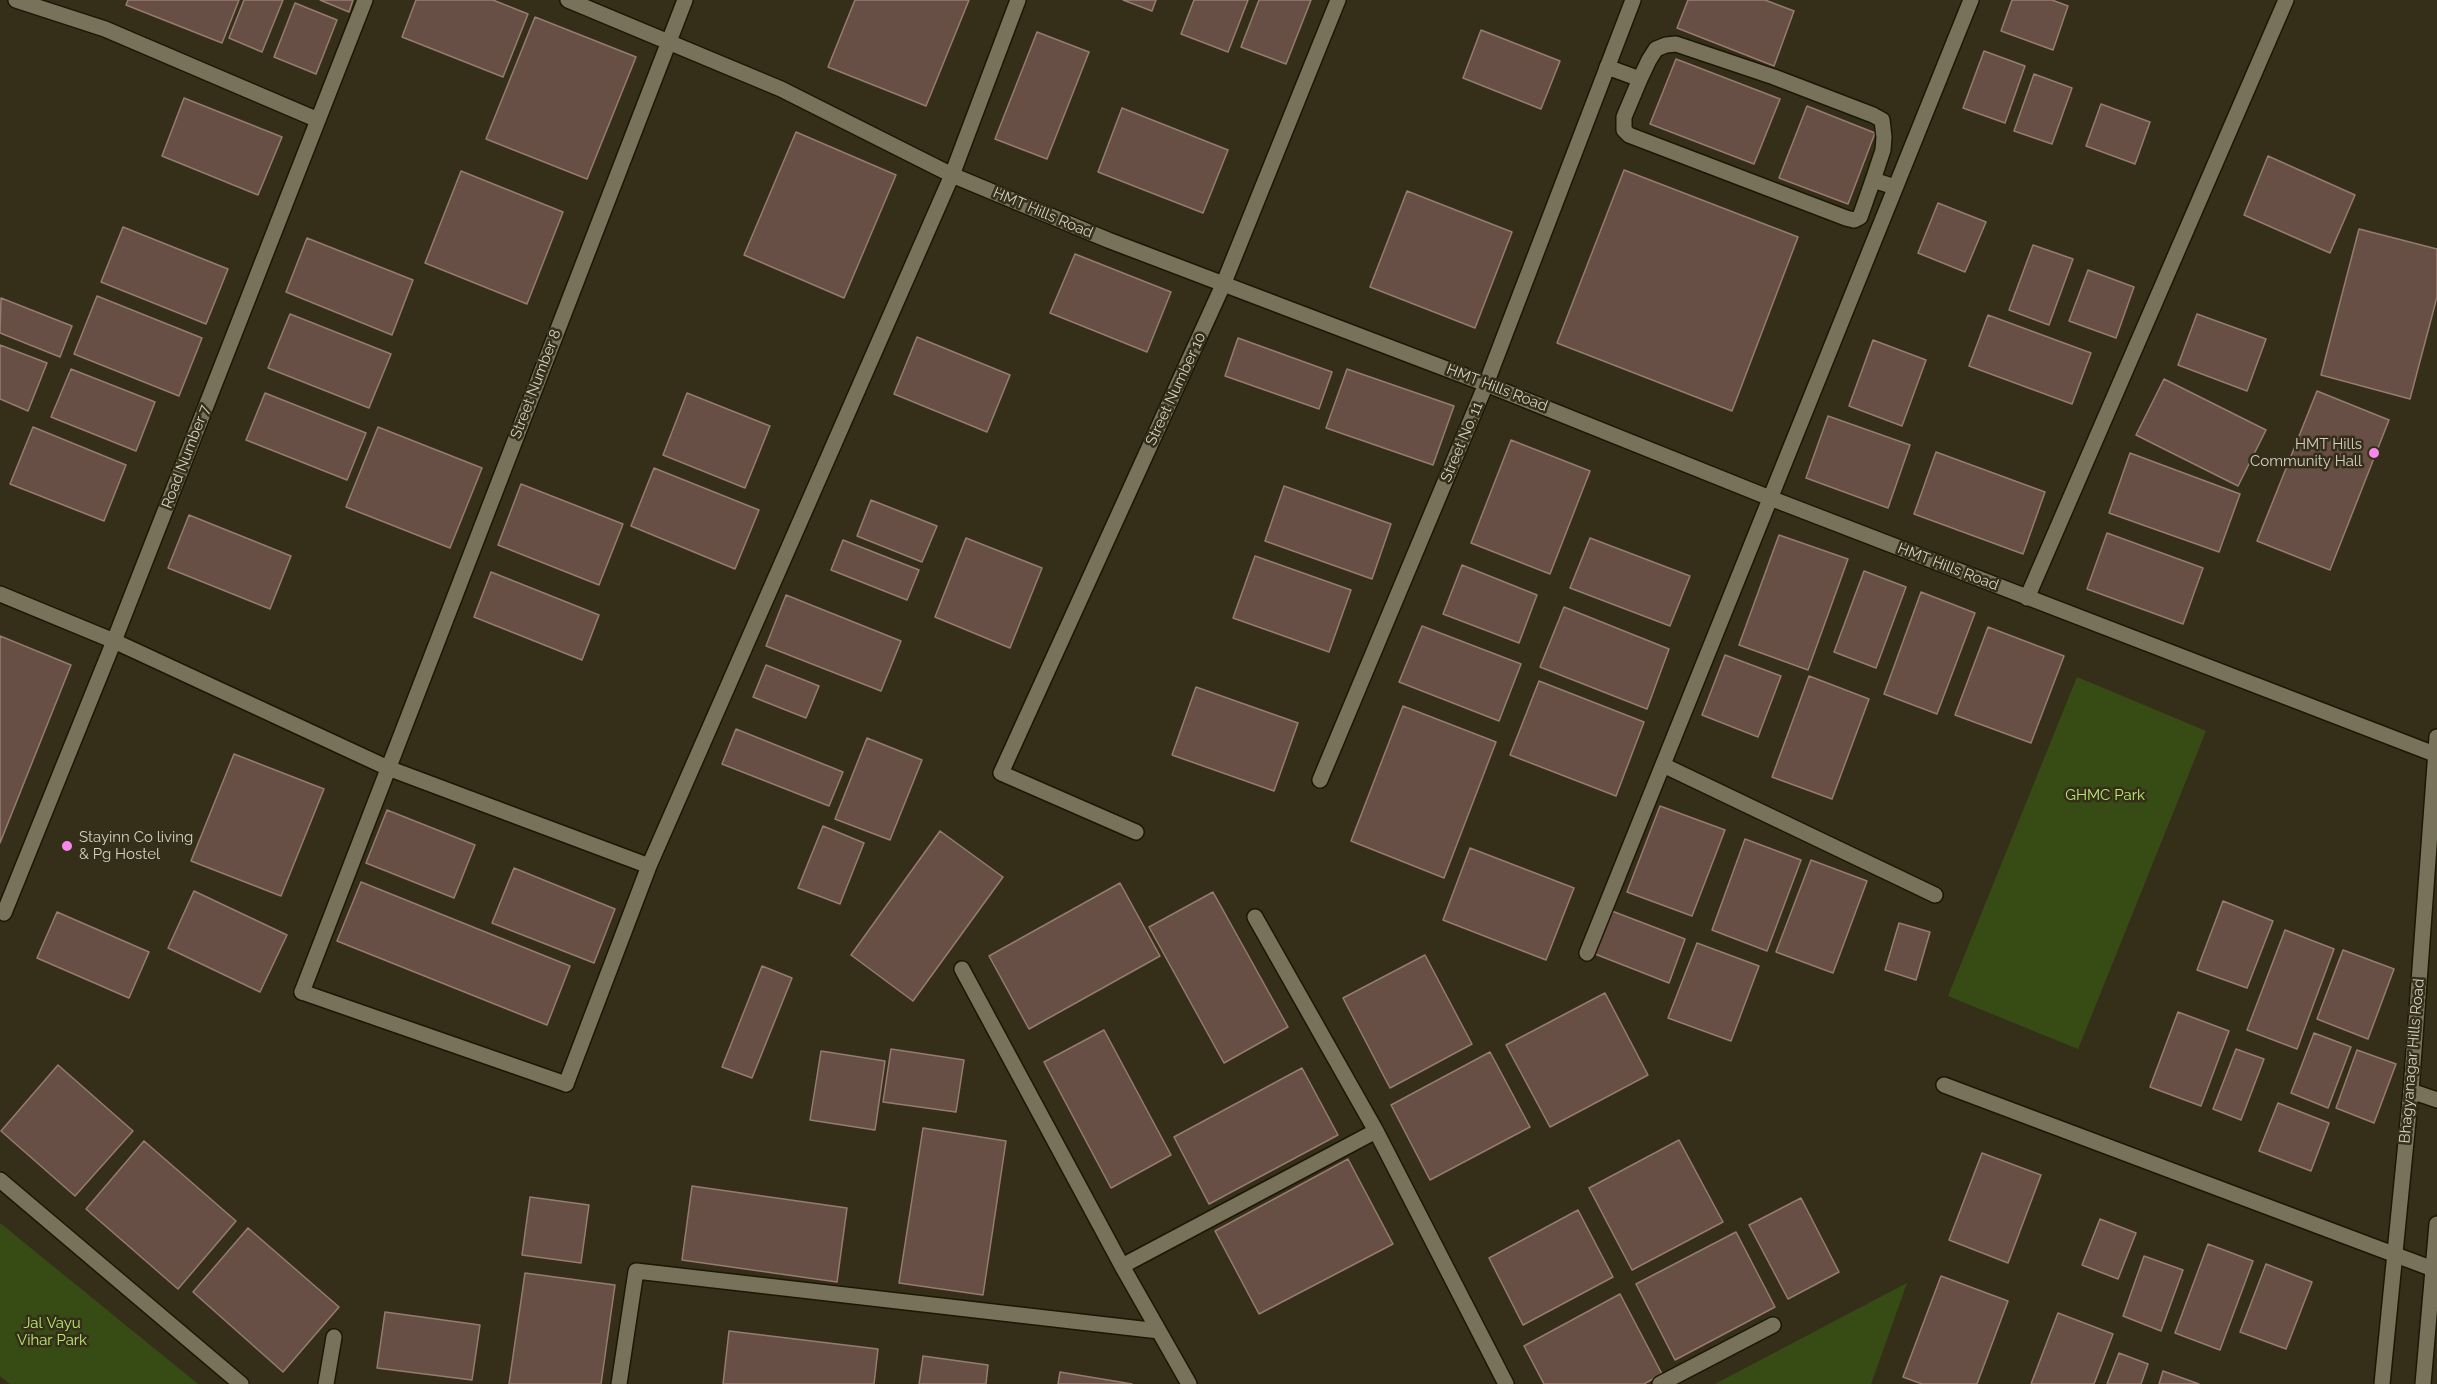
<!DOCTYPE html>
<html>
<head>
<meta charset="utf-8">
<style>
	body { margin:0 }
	canvas { display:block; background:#352f19 }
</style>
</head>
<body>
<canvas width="2437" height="1384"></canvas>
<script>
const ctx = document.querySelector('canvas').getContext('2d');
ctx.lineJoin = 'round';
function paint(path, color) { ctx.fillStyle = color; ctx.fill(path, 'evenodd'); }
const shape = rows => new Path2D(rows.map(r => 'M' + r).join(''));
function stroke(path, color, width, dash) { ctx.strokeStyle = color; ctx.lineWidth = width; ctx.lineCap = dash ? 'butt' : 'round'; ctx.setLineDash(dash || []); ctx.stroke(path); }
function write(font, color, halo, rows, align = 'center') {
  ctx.font = font + ' Raleway,sans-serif'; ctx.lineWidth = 5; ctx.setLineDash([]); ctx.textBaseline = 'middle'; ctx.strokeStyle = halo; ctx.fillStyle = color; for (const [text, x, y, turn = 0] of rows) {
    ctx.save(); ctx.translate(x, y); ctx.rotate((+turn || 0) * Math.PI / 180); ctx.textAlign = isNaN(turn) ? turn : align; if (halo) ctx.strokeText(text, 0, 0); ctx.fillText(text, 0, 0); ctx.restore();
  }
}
paint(shape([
	[2077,677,2206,731,2078,1049,1948,996],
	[0,1223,198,1384,10,1384,0,1376],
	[1907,1283,1871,1384,1715,1384]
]), '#374c15');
const building = shape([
	[128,0,239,0,222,43,126,5,128,0],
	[244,0,283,0,262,52,229,38,244,0],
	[320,0,353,0,349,12,320,0],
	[416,0,493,0,528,14,503,77,402,37,416,0],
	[855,0,969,0,926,106,828,67,855,0],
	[1123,0,1156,0,1152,11,1123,0],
	[1194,0,1248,0,1228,52,1181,34,1194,0],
	[1259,0,1311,0,1286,64,1241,47,1259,0],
	[1688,0,1765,0,1794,11,1774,66,1677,28,1688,0],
	[2012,0,2052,0,2068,6,2053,50,2001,31,2012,0],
	[295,3,337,20,316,74,274,57,295,3],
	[535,17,636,57,587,179,486,139,535,17],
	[1481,30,1560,61,1541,109,1463,78,1481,30],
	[1037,32,1089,52,1047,159,995,139,1037,32],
	[1984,51,2025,66,2005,123,1963,108,1984,51],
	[1676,59,1780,99,1754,164,1650,124,1676,59],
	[2034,74,2072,88,2052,144,2014,131,2034,74],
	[184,98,282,137,258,195,162,156,184,98],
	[2101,104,2150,122,2135,164,2086,146,2101,104],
	[1807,106,1875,133,1848,204,1779,178,1807,106],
	[1122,108,1228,150,1203,213,1098,172,1122,108],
	[796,132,896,175,844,298,744,255,796,132],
	[2268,156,2355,195,2330,253,2244,215,2268,156],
	[1624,170,1798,237,1732,411,1557,343,1624,170],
	[461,171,563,212,527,304,425,263,461,171],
	[1407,191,1512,232,1475,328,1370,287,1407,191],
	[1938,203,1986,222,1965,272,1918,253,1938,203],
	[123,227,228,269,206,324,101,282,123,227],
	[2359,229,2437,249,2437,297,2410,399,2321,375,2359,229],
	[307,238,413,280,392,335,286,292,307,238],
	[2033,245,2073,259,2049,325,2009,310,2033,245],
	[1075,254,1171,292,1147,352,1050,313,1075,254],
	[2088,270,2134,287,2116,338,2069,321,2088,270],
	[97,296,202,338,179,396,74,354,97,296],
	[1,298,72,326,60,357,0,333,1,298],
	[290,314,391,354,369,408,268,368,290,314],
	[2197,314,2266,339,2247,391,2178,365,2197,314],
	[1988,315,2091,353,2072,404,1969,366,1988,315],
	[917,337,1010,375,987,432,894,394,917,337],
	[1238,338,1332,372,1319,409,1225,376,1238,338],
	[1873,340,1926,360,1902,426,1849,406,1873,340],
	[0,345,47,363,28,411,0,399,0,345],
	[71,369,155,402,136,451,51,417,71,369],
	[1347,369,1454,406,1433,465,1326,428,1347,369],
	[2164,379,2266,430,2238,486,2136,435,2164,379],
	[2317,391,2389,420,2330,570,2257,541,2317,391],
	[265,393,366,433,347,480,246,440,265,393],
	[687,393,770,426,745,488,663,455,687,393],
	[1828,416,1910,445,1888,508,1806,478,1828,416],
	[33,427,126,465,104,521,10,484,33,427],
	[378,427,482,468,450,548,346,507,378,427],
	[1511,440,1590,471,1550,574,1471,543,1511,440],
	[1936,452,2045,492,2023,554,1914,514,1936,452],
	[2130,453,2240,494,2219,552,2109,513,2130,453],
	[654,468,759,510,735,569,631,526,654,468],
	[521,484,623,524,599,585,498,545,521,484],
	[1284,486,1391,524,1372,579,1265,541,1284,486],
	[871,500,937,526,922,562,857,536,871,500],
	[189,515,291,556,270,609,168,568,189,515],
	[2107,533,2203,568,2183,624,2087,589,2107,533],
	[1779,535,1848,559,1808,670,1739,645,1779,535],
	[966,538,1042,568,1010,648,935,617,966,538],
	[1590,538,1690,576,1670,626,1570,588,1590,538],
	[843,540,919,570,907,600,831,570,843,540],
	[1255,556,1351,590,1329,652,1233,618,1255,556],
	[1462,565,1537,595,1519,643,1443,614,1462,565],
	[1864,571,1906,587,1876,668,1834,652,1864,571],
	[491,572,599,615,582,660,474,617,491,572],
	[1921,592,1975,613,1937,714,1884,694,1921,592],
	[786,595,901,641,881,691,766,646,786,595],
	[1564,607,1669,649,1647,709,1540,667,1564,607],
	[1422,626,1521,664,1499,721,1399,682,1422,626],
	[1988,627,2064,656,2031,743,1955,715,1988,627],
	[0,636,71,665,0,843,0,636],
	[1725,655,1781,676,1758,737,1702,715,1725,655],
	[766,665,819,686,806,718,753,697,766,665],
	[1809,676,1869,699,1832,799,1772,777,1809,676],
	[1539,681,1644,722,1616,796,1510,755,1539,681],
	[1196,687,1298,723,1274,791,1172,755,1196,687],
	[1403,706,1496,742,1444,878,1351,841,1403,706],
	[736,729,843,772,829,806,722,764,736,729],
	[867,738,922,760,890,840,835,819,867,738],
	[234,754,324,789,281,896,191,861,234,754],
	[1660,806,1725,830,1692,916,1627,892,1660,806],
	[387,810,475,845,454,898,366,863,387,810],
	[823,826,864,843,840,904,798,888,823,826],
	[940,831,1003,877,913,1001,851,955,940,831],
	[1745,839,1801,860,1767,951,1712,930,1745,839],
	[1470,848,1574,888,1546,960,1443,920,1470,848],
	[1811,860,1867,881,1833,973,1776,952,1811,860],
	[514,868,615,909,594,963,492,923,514,868],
	[361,882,570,966,547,1025,337,941,361,882],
	[1120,883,1160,956,1029,1029,989,956,1120,883],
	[194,891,287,935,260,992,168,948,194,891],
	[1213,892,1288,1027,1224,1063,1149,927,1213,892],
	[2223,901,2273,921,2247,988,2197,970,2223,901],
	[1612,911,1685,939,1669,983,1595,954,1612,911],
	[57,912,149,952,129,998,37,958,57,912],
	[1899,923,1930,932,1916,980,1885,970,1899,923],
	[2285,930,2334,949,2297,1049,2247,1030,2285,930],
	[1697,943,1759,966,1731,1041,1668,1018,1697,943],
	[2343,950,2394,969,2368,1039,2317,1019,2343,950],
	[1425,955,1472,1044,1390,1088,1343,998,1425,955],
	[762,966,792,978,752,1078,722,1067,762,966],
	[1605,993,1648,1075,1550,1127,1506,1045,1605,993],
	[2178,1012,2229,1031,2201,1106,2150,1087,2178,1012],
	[1104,1030,1171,1155,1111,1188,1044,1062,1104,1030],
	[2314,1033,2351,1047,2328,1108,2291,1093,2314,1033],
	[891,1049,964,1060,956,1112,883,1102,891,1049],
	[2236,1049,2264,1059,2241,1120,2213,1109,2236,1049],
	[2357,1050,2396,1064,2374,1123,2336,1108,2357,1050],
	[821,1051,885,1061,875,1130,810,1120,821,1051],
	[1490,1052,1530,1127,1430,1180,1391,1105,1490,1052],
	[58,1065,133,1131,75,1196,1,1131,58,1065],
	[1302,1068,1338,1135,1209,1204,1174,1137,1302,1068],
	[2278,1103,2329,1123,2311,1171,2259,1151,2278,1103],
	[923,1128,1006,1141,983,1295,899,1283,923,1128],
	[1679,1140,1723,1222,1632,1270,1589,1188,1679,1140],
	[144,1141,236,1221,178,1289,86,1209,144,1141],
	[1982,1153,2041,1175,2008,1263,1949,1240,1982,1153],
	[1348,1159,1393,1244,1259,1314,1215,1231,1348,1159],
	[692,1186,847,1208,837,1282,682,1260,692,1186],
	[530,1197,589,1205,581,1263,522,1255,530,1197],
	[1801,1198,1839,1272,1788,1299,1749,1225,1801,1198],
	[1578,1210,1613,1277,1523,1325,1489,1258,1578,1210],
	[2100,1219,2136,1233,2118,1279,2082,1265,2100,1219],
	[248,1228,339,1307,283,1372,193,1292,248,1228],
	[1736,1232,1775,1307,1675,1360,1636,1284,1736,1232],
	[2208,1244,2253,1261,2220,1350,2175,1333,2208,1244],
	[2144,1256,2183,1270,2161,1331,2123,1316,2144,1256],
	[2266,1264,2312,1282,2286,1349,2240,1332,2266,1264],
	[525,1273,615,1285,601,1384,509,1384,525,1273],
	[1941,1276,2008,1301,1977,1384,1922,1384,1903,1377,1941,1276],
	[1620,1294,1662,1374,1644,1384,1544,1384,1524,1346,1620,1294],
	[385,1312,480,1325,472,1380,377,1368,385,1312],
	[2058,1313,2113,1334,2094,1384,2031,1384,2058,1313],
	[729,1331,878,1349,874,1384,723,1384,729,1331],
	[2119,1353,2148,1364,2141,1384,2107,1384,2119,1353],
	[923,1356,988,1365,986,1384,919,1384,923,1356],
	[2163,1371,2199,1384,2159,1384,2163,1371],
	[1060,1372,1132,1384,1058,1384,1060,1372]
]);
paint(building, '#674f45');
stroke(building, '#967c70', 1.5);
const service = shape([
	[1607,67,1640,79,1624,117,1624,130,1629,135,1846,218,1854,220,1860,217,1873,180,1895,187],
	[1640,79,1649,60,1656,49,1666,45,1676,44,1774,77,1873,115,1882,120,1884,137,1883,150,1873,180],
	[302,992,566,1084]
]);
const minor = shape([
	[16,0,105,29,318,120],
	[568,0,781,89,952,175,1108,240,1486,384,1770,498,2437,755],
	[0,594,114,641,388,768,649,866],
	[2027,598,2286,0],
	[1663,765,1935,895],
	[1320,780,1486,384,1633,0],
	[1136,832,1001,773,1223,285,1338,0],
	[4,913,114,641,365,0],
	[1255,917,1376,1131,1506,1384],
	[1587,953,1971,0],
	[962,969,1122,1266,1189,1384],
	[302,992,685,0],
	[566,1084,649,866,952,175,1018,0],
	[1944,1085,2433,1269],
	[2411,1091,2437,1100],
	[0,1180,241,1384],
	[1122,1266,1376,1131],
	[326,1384,334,1337],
	[619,1384,636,1271,1159,1331],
	[1660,1384,1773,1325]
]);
const secondary = shape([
	[2382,1384,2411,1091,2437,737],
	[2423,1384,2437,1224]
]);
stroke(service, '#1c1703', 18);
stroke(minor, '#1c1703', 18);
stroke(secondary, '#1c1703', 18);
stroke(service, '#78725a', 15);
stroke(minor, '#78725a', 15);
stroke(secondary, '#78725a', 15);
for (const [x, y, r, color] of [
	[2374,453,6,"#f888eb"],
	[67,846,6,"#f888eb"]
]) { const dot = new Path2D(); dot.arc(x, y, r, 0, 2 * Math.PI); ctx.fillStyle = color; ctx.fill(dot); stroke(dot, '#352f19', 2); }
write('15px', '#d4d1c4', '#352f19', [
	["HMT Hills Road",1043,213,23],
	["Street Number 8",536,384,-69],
	["HMT Hills Road",1497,388,21],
	["Street Number 10",1176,389,-65],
	["Street No. 11",1462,442,-67],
	["Road Number 7",186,457,-69],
	["HMT Hills Road",1948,567,21],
	["Bhagyanagar Hills Road",2412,1061,-85]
]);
write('15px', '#d4d1c4', '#352f19', [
	["HMT Hills",2362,444],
	["Community Hall",2362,461],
	["Stayinn Co living",79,837,"left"],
	["& Pg Hostel",79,854,"left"]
], 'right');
write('15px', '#b9e874', '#352f19', [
	["GHMC Park",2105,795],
	["Jal Vayu",52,1323],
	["Vihar Park",52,1340]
]);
</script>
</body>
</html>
